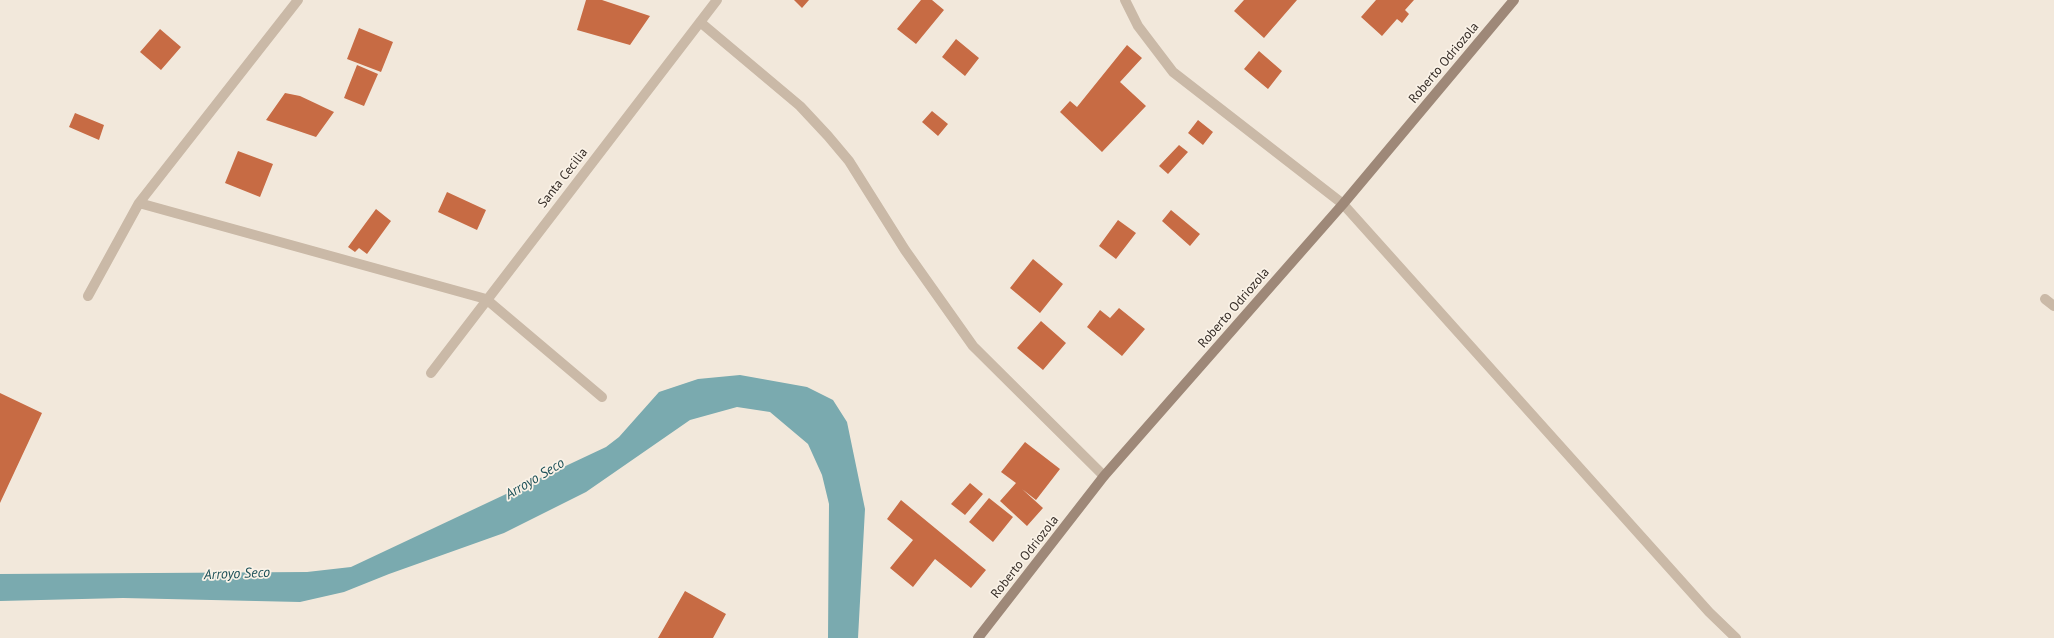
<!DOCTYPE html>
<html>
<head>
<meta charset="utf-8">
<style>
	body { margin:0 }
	canvas { display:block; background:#f2e8db }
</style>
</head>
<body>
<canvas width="2054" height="638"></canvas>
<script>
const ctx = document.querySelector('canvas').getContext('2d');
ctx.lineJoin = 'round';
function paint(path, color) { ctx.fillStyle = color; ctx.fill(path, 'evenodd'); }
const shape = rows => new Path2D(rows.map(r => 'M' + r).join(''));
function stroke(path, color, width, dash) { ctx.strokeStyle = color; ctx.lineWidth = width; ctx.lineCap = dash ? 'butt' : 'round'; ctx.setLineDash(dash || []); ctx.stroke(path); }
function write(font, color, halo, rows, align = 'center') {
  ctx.font = font + ' "PT Sans",sans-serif'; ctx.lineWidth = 3.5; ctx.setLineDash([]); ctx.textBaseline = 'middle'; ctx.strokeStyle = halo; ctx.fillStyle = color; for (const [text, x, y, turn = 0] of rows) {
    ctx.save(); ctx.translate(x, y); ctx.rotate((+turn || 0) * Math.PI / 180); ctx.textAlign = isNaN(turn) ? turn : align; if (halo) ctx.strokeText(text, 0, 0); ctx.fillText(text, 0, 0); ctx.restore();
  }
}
paint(shape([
	[740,375,807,387,833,400,847,422,865,509,858,638,828,638,829,504,822,475,808,444,770,412,737,407,690,420,586,492,504,533,389,574,344,592,300,602,123,598,0,601,0,574,307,572,351,567,606,447,619,437,659,392,698,379]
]), '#7aaaaf');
paint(shape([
	[586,0,602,0,650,16,630,45,577,30],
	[794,0,809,0,802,8],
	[921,0,932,0,944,10,916,44,897,29],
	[1244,0,1297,0,1264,38,1234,11],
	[1376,0,1414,0,1405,10,1409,14,1402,23,1397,19,1382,36,1361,17],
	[359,28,393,42,381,72,347,59],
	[160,29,181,47,161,70,140,52],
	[956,39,979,58,965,76,942,57],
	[1127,45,1142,58,1120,82,1146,106,1102,152,1060,112,1070,101,1077,107],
	[1259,51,1282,71,1268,89,1244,69],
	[357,65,378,74,364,106,344,98],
	[285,93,300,96,334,112,316,137,266,120],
	[932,111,948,124,938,136,922,122],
	[75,113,104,125,99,140,69,127],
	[1198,120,1213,132,1203,145,1188,133],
	[1179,145,1188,152,1168,174,1159,166],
	[238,151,273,164,260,197,225,183],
	[447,192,486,210,477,230,438,212],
	[376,209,391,221,367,254,359,248,355,252,348,247],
	[1171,210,1200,234,1190,246,1162,221],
	[1118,220,1136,233,1116,259,1099,246],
	[1033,259,1063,284,1040,313,1010,288],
	[1119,308,1145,329,1122,356,1087,327,1100,310,1110,318],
	[1041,321,1066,343,1043,370,1017,348],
	[0,393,42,413,0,503],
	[1025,442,1060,469,1036,500,1022,489,1043,508,1027,526,1000,501,1016,483,1001,472],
	[970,483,983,494,965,515,951,504],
	[989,498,1013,517,993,542,969,522],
	[901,500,986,570,971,588,935,559,913,587,890,568,913,540,887,519],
	[685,591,726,614,713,638,658,638]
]), '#c76b44');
stroke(shape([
	[2045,299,2054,306]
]), '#cab9a7', 10);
stroke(shape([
	[1125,0,1138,26,1173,72,1343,204,1709,612,1736,638],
	[700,22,800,106,828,136,849,161,905,250,973,346,1104,476],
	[139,203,486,299,602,397],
	[88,296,139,203,298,0],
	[431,373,717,0]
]), '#cab9a7', 10);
stroke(shape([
	[978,638,1104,476,1343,204,1514,0]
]), '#9e8878', 10);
write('13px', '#362d27', '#faf2e7', [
	["Roberto Odriozola",1444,63,-50],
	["Santa Cecilia",563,178,-52],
	["Roberto Odriozola",1234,308,-49],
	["Roberto Odriozola",1025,557,-52]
]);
write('italic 14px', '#1d5158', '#faf2e7', [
	["Arroyo Seco",535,479,-31],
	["Arroyo Seco",237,574,-2]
]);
</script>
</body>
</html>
